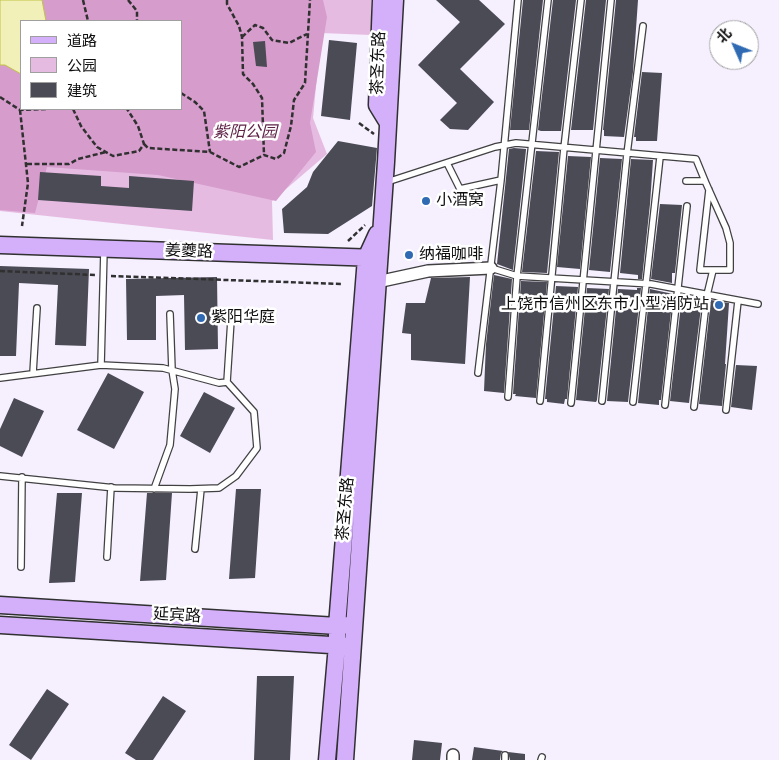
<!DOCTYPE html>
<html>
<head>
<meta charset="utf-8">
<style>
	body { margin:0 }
	#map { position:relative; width:779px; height:760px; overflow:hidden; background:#f5effe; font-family:"Source Serif 4","Noto Sans SC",serif }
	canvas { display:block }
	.legend { position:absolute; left:20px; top:20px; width:162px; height:90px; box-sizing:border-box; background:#fff; border:1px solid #9f9f9f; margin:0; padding:6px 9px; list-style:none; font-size:15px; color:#0e0e0e }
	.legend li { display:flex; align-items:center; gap:10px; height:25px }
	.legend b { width:25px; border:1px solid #9f9f9f }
	.north { position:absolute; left:709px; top:20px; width:50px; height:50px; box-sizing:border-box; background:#fff; border:1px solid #9f9f9f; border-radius:50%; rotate:314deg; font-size:14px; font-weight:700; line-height:20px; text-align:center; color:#0e0e0e }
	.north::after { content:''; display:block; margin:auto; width:18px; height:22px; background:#306ab3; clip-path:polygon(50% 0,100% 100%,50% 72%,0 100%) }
</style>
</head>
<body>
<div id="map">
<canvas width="779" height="760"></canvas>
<ul class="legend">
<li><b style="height:6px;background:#d3b0f9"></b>道路</li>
<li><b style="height:14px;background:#e6bbe2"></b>公园</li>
<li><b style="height:14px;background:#4b4b55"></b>建筑</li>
</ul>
<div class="north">北</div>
</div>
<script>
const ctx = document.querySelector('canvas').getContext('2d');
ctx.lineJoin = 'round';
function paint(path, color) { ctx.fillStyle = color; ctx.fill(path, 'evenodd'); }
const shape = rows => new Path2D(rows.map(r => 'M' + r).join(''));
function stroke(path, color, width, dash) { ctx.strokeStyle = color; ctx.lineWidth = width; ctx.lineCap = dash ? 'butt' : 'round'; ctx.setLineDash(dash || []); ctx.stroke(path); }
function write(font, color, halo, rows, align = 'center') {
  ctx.font = font + ' "Source Serif 4","Noto Sans SC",serif'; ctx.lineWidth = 5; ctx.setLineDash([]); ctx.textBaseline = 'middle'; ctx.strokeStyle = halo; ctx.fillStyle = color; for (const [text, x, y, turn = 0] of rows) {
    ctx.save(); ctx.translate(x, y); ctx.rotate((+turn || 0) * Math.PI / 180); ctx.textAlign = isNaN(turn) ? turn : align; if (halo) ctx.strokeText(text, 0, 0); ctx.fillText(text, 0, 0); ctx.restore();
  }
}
paint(shape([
	[0,0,371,0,371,35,321,33,313,118,327,154,272,201,273,240,0,211],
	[21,21,181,21,181,109,21,109]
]), '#e6bbe2');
paint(shape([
	[0,0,323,0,327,17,310,123,316,152,276,201,158,175,47,167,35,213,0,210],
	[21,21,181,21,181,109,21,109]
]), '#d59ccc');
const water = shape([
	[0,0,42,0,46,21,21,21,21,74,5,65,0,65,0,0]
]);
paint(water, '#f1f0b8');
stroke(water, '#c2c245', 1);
paint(shape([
	[436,0,479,0,505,24,460,69,494,102,468,130,450,129,440,120,457,103,418,65,460,22],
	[523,0,543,0,529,130,510,130],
	[553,0,576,0,561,131,541,131,538,130],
	[586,0,606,0,593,130,571,130],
	[616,0,638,0,633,72,624,137,604,136,604,130,603,130],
	[329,40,357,43,350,120,321,116],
	[265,41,267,67,256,66,253,42],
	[642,72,662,73,657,141,636,141,636,137,634,137],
	[338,141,377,148,372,206,328,234,284,233,282,209,307,187,313,172],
	[514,148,526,149,526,150,513,270,497,264,509,149],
	[536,151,559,152,547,273,522,272],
	[568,156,591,157,580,269,557,267],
	[600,158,622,159,610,272,589,270],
	[631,159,653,160,650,204,642,279,638,279,638,275,620,273],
	[40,172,101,176,101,186,129,188,129,176,194,181,192,211,38,200],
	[660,204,682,205,675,273,672,273,672,283,651,279],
	[0,266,89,269,86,346,55,345,58,285,19,283,16,356,0,356],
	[494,275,512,279,504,393,484,391,486,344],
	[217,277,218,349,185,350,184,295,156,296,156,340,127,340,126,279],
	[470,277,465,364,411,360,411,334,402,333,406,303,425,303,431,278],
	[521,281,547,282,536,398,515,396,516,394,513,394],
	[556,286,578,287,567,399,565,399,564,404,547,402,547,399,545,399],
	[587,288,609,289,597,400,596,402,576,400],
	[637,288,641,288,628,402,607,401,618,289,637,290],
	[650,289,673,294,661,400,659,400,659,405,638,403],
	[682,296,702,300,689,403,670,401],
	[711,300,729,303,725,364,726,364,722,406,699,404],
	[736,365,757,366,752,410,731,407],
	[108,373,144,392,114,449,77,430],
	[204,392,235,408,210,453,180,436],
	[14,398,44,411,22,457,0,446,0,429],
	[236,489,261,489,255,578,229,579],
	[57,493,82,493,75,582,49,583],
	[147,493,172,493,166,580,140,581],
	[257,676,294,676,290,760,254,760],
	[47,689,69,704,31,760,9,745],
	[163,696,186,711,153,760,136,760,125,753],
	[414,740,442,743,440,760,412,760],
	[474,747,503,751,501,753,500,760,472,760],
	[508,752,525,754,525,760,510,760]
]), '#4b4b55');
const lane = shape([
	[447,163,460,189,501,180,518,0],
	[686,181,705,181],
	[387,182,495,147,516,143,696,159,705,181,709,190,726,228,730,243,730,270,700,270,709,190],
	[491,268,517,276,651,284,758,304],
	[101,365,104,250],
	[33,373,37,308],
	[478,373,501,180],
	[0,378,101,365,163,368,219,383,227,382,231,320],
	[508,397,517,276,548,0],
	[540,401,564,148,581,0],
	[602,401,627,154,643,26],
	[633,402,660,157],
	[571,403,611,0],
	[665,405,687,206],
	[694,407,707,295,713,270],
	[726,410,738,301],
	[0,476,115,488,190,489,219,488,236,476,257,448,254,412,227,382],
	[154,489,170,445,175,389,172,370,170,314],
	[195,549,201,489],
	[107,557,111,487],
	[21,567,22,477],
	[505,760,505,755],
	[541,760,542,757]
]);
const street = shape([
	[377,282,428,271,491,268],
	[453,760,453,755]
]);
const secondary = shape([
	[381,0,377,105,388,123],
	[0,245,377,258],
	[0,605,337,626,348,625],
	[0,625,347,646],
	[327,760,337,645,337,626,366,258,377,234],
	[345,760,386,162,395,0]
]);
stroke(lane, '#414141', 8);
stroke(street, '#414141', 14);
stroke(secondary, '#303030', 19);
stroke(shape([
	[83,0,88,21],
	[128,0,137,11,137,21],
	[227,0,227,4,239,26,242,37,243,74,253,84,262,98,264,155],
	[242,37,255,25,263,28,272,40,289,43,307,34],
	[181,93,195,102,204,111,210,152],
	[0,97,20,110,46,109],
	[73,109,81,126,97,147,113,156,139,151,144,144,138,126,127,109],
	[20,110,28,183,22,226],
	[359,123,374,134],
	[144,144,148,148,210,152,239,167,264,155,276,159,284,153,291,126,294,100,305,83,310,0],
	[27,164,69,164,78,159,106,152],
	[348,241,365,225],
	[0,271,96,275],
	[111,276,343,284]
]), '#303030', 2.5, [5, 2.5]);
stroke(lane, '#fff', 5.5);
stroke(street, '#fff', 11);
stroke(secondary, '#d3b0f9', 16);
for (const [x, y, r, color] of [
	[426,201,5,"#306ab3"],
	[409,255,5,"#306ab3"],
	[719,305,5,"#306ab3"],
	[201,318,5,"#306ab3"]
]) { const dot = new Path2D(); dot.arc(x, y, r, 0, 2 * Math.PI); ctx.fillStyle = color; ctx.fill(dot); stroke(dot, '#fff', 2); }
write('16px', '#0e0e0e', '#fff', [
	["茶圣东路",379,63,-88],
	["姜夔路",189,252,2],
	["茶圣东路",346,509,-85],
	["延宾路",177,616,3]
]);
write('italic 16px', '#602348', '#fff', [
	["紫阳公园",245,133]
]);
write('16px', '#0e0e0e', '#fff', [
	["小酒窝",436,201],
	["纳福咖啡",419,255],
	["上饶市信州区东市小型消防站",709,305,"right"],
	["紫阳华庭",211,318]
], 'left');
</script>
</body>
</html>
